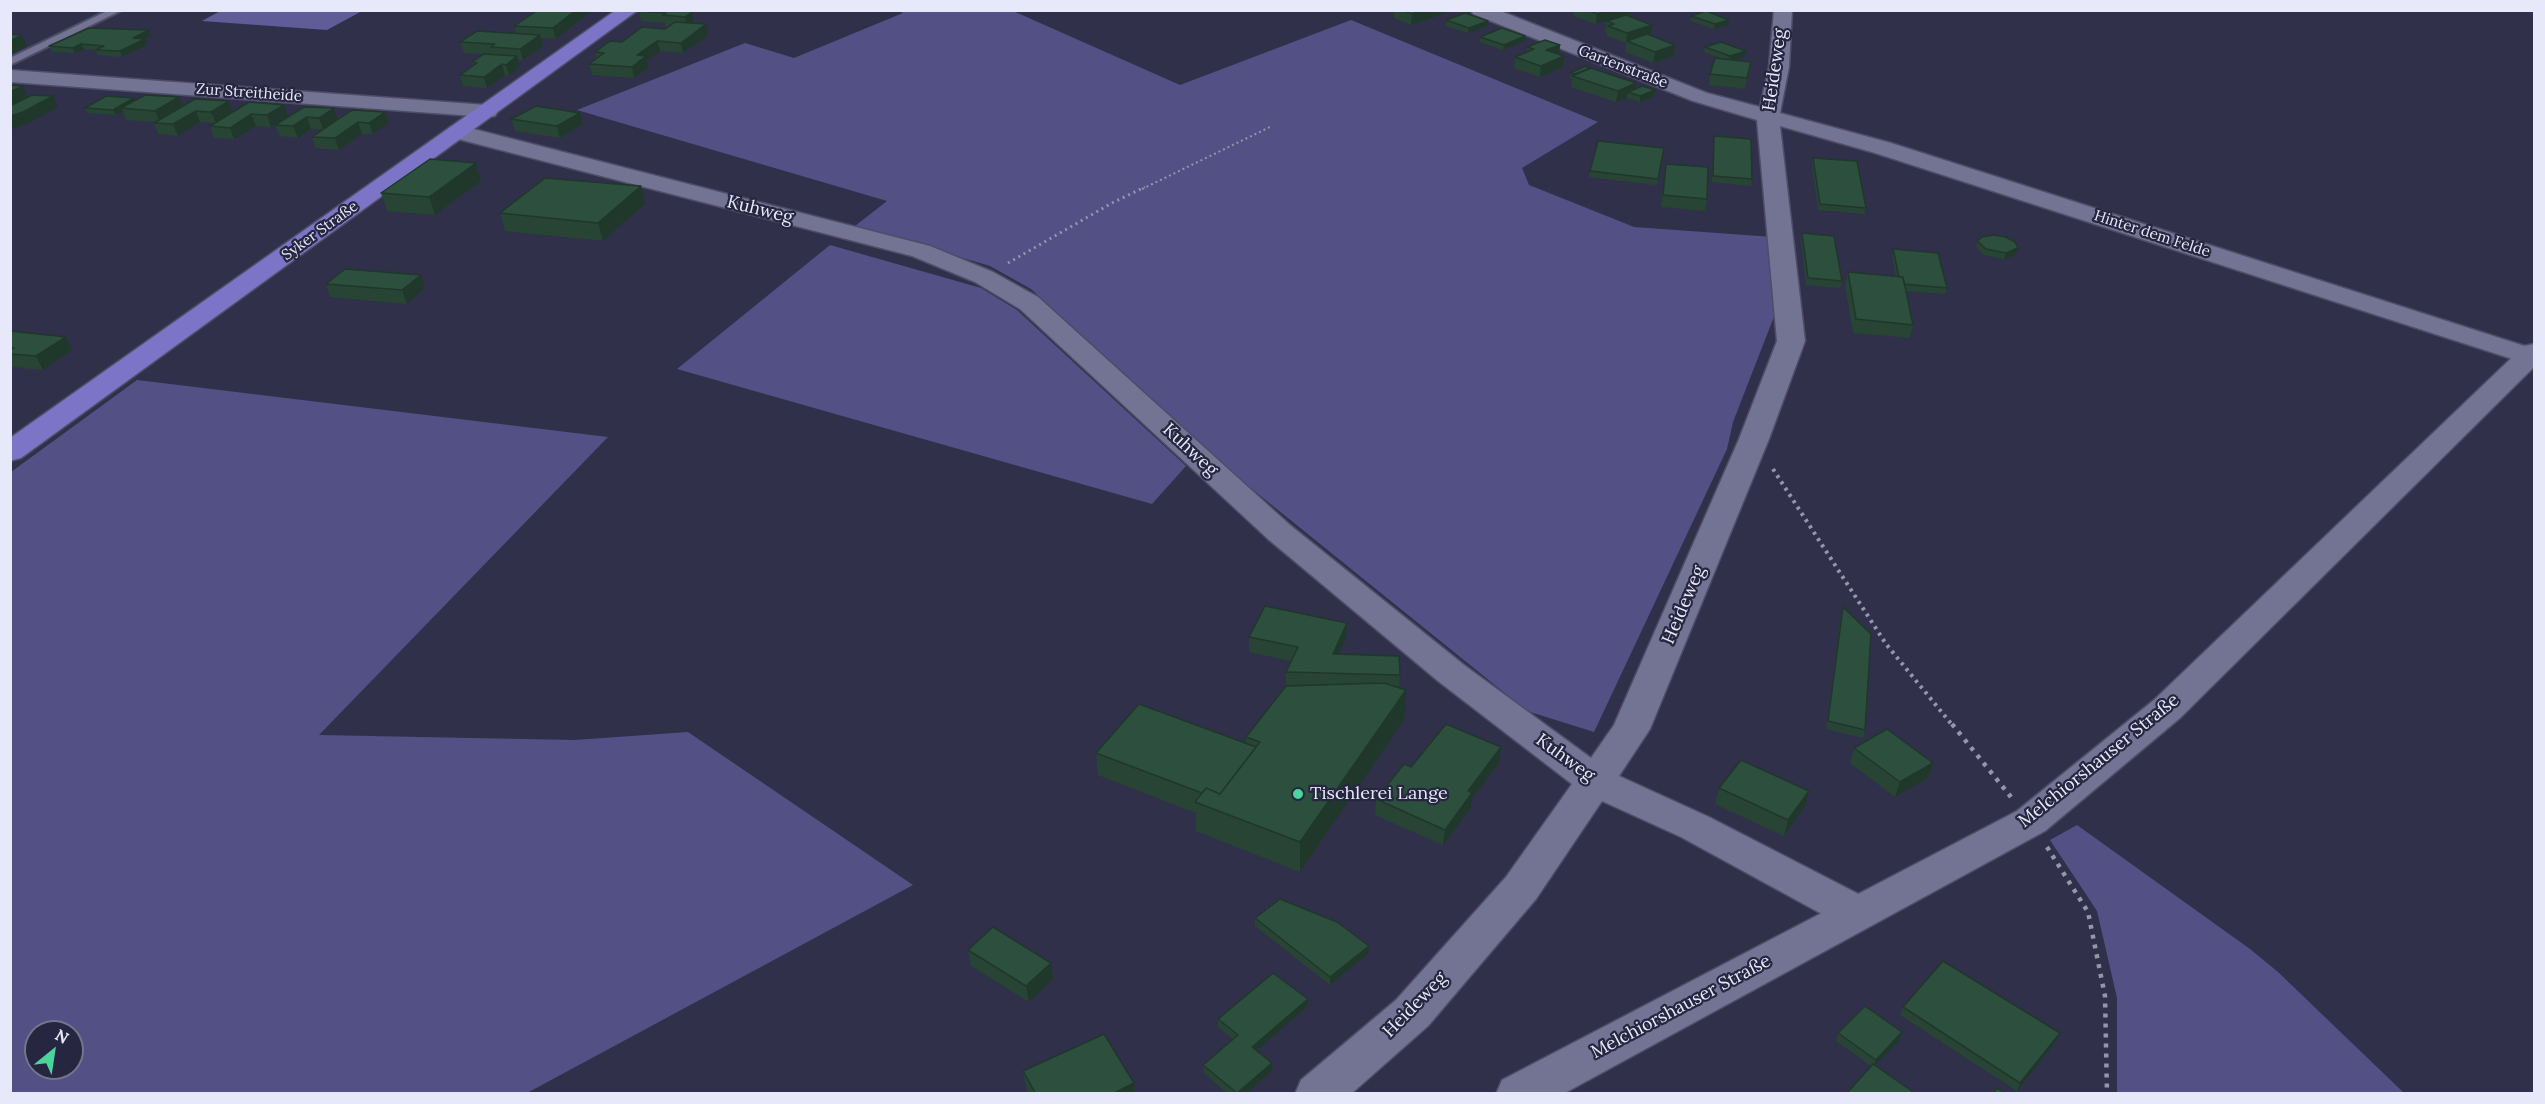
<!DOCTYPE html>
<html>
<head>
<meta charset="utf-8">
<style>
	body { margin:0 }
	#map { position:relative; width:2545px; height:1104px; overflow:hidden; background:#31304b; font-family:Lora,serif }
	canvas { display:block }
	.frame { position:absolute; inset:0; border:12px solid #e8e8fb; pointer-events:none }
	.north { position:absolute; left:24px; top:1020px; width:60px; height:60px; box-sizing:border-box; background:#272641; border:2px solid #74748b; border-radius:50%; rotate:30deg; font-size:16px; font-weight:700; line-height:24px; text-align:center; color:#e8e8fb }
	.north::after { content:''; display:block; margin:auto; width:21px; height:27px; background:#4bd49b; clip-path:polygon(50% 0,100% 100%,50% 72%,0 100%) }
</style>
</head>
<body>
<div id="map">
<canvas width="2545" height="1104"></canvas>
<div class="frame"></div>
<div class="north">N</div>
</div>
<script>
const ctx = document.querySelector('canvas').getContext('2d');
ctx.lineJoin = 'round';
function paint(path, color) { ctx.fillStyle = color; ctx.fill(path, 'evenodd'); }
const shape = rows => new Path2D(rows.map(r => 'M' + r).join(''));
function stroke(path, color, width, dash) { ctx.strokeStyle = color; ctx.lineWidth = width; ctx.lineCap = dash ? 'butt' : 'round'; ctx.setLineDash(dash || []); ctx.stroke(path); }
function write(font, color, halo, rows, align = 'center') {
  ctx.font = font + ' Lora,serif'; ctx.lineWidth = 4.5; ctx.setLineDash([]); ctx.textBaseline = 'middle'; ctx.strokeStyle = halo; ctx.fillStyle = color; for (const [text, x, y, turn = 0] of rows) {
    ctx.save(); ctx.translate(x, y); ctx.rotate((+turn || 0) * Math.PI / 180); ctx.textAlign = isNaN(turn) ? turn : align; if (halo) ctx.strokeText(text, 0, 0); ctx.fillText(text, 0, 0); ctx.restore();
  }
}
paint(shape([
	[898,11,1013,11,1180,85,1351,20,1598,122,1522,168,1529,185,1634,227,1773,237,1777,309,1733,422,1727,449,1594,732,1527,711,1247,485,1031,289,990,266,855,226,887,201,577,110,745,43,794,58,903,13],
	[830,245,981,288,1017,310,1186,466,1152,504,677,369],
	[137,380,608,437,319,735,575,740,688,732,913,885,527,1093,11,1093,11,472],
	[36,1032,72,1032,72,1068,36,1068],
	[2077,825,2250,949,2278,972,2404,1093,2117,1093,2117,998,2097,911,2050,840]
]), '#535085');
paint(shape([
	[222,10,362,10,362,11,327,30,202,21]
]), '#5f5c98');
const service = shape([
	[109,10,122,10,10,65,10,58,109,10]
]);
const minor = shape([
	[1471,10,1498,10,1707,93,1760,107,1769,67,1774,10,1792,10,1789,67,1780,113,1891,143,2534,349,2534,366,1875,153,1780,126,1805,341,1769,439,1650,729,1619,776,1709,817,1872,901,1878,913,1872,925,1857,929,1842,925,1681,837,1602,801,1536,899,1428,1026,1351,1094,1295,1094,1301,1080,1396,1000,1506,877,1572,784,1438,681,1268,539,1020,309,975,282,912,256,450,137,447,132,450,127,458,125,930,246,993,272,1038,297,1290,525,1464,665,1591,758,1614,725,1739,439,1777,341,1757,120,1693,101,1473,14,1471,10],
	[10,70,487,105,495,106,498,111,495,116,487,117,10,82,10,70]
]);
const tertiary = shape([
	[2534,344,2534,367,2180,718,2045,831,1563,1094,1496,1094,1502,1080,2017,811,2154,700,2524,346,2534,344]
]);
const primary = shape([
	[616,10,638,10,21,458,10,461,10,438,616,10]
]);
stroke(service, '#4f4d66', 4);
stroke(minor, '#4f4d66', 3);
stroke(tertiary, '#4f4d66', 3);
stroke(primary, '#4f4d66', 3);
stroke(shape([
	[1142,189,1272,126]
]), '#9595ab', 2, [2, 3]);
stroke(shape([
	[1008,263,1112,203,1145,187]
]), '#9595ab', 3, [2, 4]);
stroke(shape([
	[1773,469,1886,644,1953,726]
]), '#9595ab', 4, [3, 4.5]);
stroke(shape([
	[1952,724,2011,797],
	[2047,847,2088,912,2105,996,2107,1094]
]), '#9595ab', 4.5, [4, 6]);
paint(service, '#737393');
paint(minor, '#737393');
paint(tertiary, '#737393');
paint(primary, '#7c75c7');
paint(shape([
	[538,10,593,10,556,39,541,38,543,46,523,60,518,60,520,67,509,76,505,75,487,88,463,86,460,75,473,66,472,62,484,54,464,53,460,42,516,33,514,26],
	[1394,10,1451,10,1411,25,1394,18],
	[1573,10,1641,10,1596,24,1573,16],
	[639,11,692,12,694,22,693,23,708,35,683,53,660,51,647,61,649,67,634,78,592,75,589,64,596,59,595,52,622,42,665,29,669,26,665,26,665,23,641,21],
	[1691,16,1729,20,1729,25,1714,29,1691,21],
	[1446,20,1487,26,1468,33,1446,26],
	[1607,21,1652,25,1651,36,1675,45,1674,56,1653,63,1625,52,1626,43,1607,36,1607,33,1605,32],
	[151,36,144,39,147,45,122,57,98,55,96,50,84,49,75,53,52,52,49,46],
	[1525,36,1525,41,1503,50,1480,42,1480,37],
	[1560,45,1559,54,1564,56,1563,67,1540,77,1514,68,1515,57,1527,52,1527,47],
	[1705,47,1745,56,1735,60,1751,62,1745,89,1709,85,1710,74,1720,58,1704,52],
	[1570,73,1635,89,1655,90,1654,96,1640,102,1627,98,1616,102,1571,87,1572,79,1570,78],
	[179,97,182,106,233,112,284,105,288,116,271,127,256,126,234,139,214,138,210,126,215,123,200,122,178,136,158,134,154,123,155,122,126,120,123,112,116,115,87,113,85,108,134,98,135,101],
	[304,107,338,119,385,112,389,123,373,134,362,134,339,150,316,148,312,137,322,129,311,129,298,138,280,136,275,125],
	[580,113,583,124,560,138,515,131,511,119],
	[1714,136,1752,179,1751,186,1712,182],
	[1663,154,1657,185,1589,177,1590,171],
	[1813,158,1866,208,1864,214,1818,210,1812,164],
	[476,163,481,181,435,215,387,211,381,193],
	[1666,164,1707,199,1705,211,1661,207],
	[641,186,645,204,603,241,505,231,500,213],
	[1802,233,1842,281,1840,288,1806,285,1801,240],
	[1977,241,2016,255,2004,259,1984,255,1976,247],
	[1893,249,1947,288,1945,294,1906,291,1913,325,1910,338,1853,333,1845,285,1848,272,1896,277,1892,256],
	[421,275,425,288,407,304,330,297,326,284],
	[10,331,66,337,72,350,43,370,12,367,10,363],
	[1843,607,1865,730,1863,738,1826,729,1841,615],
	[1347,623,1346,638,1339,654,1400,675,1399,688,1406,690,1405,719,1300,872,1196,831,1196,813,1098,775,1096,753,1246,743,1246,737,1286,686,1286,672,1291,661,1249,652,1249,637],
	[1501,747,1499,763,1472,799,1471,808,1443,845,1375,815,1376,799,1411,767],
	[1854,748,1933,763,1928,778,1895,797,1850,763],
	[1719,788,1809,791,1805,806,1784,836,1715,804],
	[1255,918,1369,946,1368,954,1330,985,1255,926],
	[968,950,1053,979,1029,1002,971,966],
	[1307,1007,1257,1051,1272,1071,1246,1094,1228,1094,1204,1073,1203,1065,1233,1039,1218,1027,1218,1019],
	[1903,1007,2060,1033,2056,1041,2017,1091,1900,1015],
	[1902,1032,1899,1041,1875,1066,1871,1066,1836,1041,1838,1033],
	[1023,1071,1134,1083,1135,1094,1029,1094,1026,1087]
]), '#274435');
paint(shape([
	[576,10,593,10,556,39,553,28],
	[1422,10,1451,11,1411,25,1412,14],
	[1609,10,1641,10,1596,24,1597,14],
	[692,12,694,22,687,27,685,17],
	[1729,20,1729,25,1714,29,1715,24],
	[1488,21,1487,26,1468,33,1469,28],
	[706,24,708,35,683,53,681,43],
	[1652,25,1651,36,1627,41,1626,44,1627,33],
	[149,30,151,36,135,44,133,38],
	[22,35,27,46,10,54,10,41],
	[540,35,543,46,523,60,520,49],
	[1525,36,1525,41,1503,50,1504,45],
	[145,39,147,45,122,57,120,51],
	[657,41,660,51,647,61,649,67,634,78,632,67,637,55],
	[81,44,84,49,75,53,73,48],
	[1560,45,1559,56,1546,50],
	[1675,45,1674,56,1653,63,1655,52],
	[1746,51,1745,56,1729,62,1730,56],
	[517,56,520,67,509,76,506,65],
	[1564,56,1563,67,1540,77,1541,66],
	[502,64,505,75,487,88,484,77],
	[1636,83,1634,94,1628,92,1627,98,1616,102,1618,91],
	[23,86,28,97,11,106,10,92],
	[1655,90,1654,96,1640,102,1640,96],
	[53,96,58,107,29,123,13,129,10,124,10,116],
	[179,97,184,109,160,122,155,111],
	[134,98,136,104,121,108,123,112,116,115,113,110],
	[229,101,233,113,216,123,211,112],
	[284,105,288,116,271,127,267,115],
	[334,108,338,120,323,129,319,118],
	[196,111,200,122,178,136,173,124],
	[385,112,389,123,373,134,369,123],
	[580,113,583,124,560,138,557,126],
	[251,114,256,126,234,139,230,128],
	[307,117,311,129,298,138,293,126],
	[358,122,362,134,339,150,335,138],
	[476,163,481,181,435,215,429,197],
	[641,186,645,204,603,241,598,223],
	[2018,248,2016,255,2004,259,2006,253],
	[421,275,425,288,407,304,402,290],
	[66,337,72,350,43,370,36,356],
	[1347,623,1346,638,1332,669,1333,654],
	[1406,690,1405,719,1300,872,1300,842],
	[1501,747,1499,763,1472,799,1471,808,1443,845,1445,830,1468,791],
	[1933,763,1928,778,1895,797,1900,782],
	[1809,791,1805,806,1784,836,1788,820],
	[1369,946,1368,954,1330,985,1330,977],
	[1051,963,1053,979,1029,1002,1026,986],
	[1308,999,1307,1007,1252,1055,1252,1047],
	[1902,1032,1899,1041,1873,1068,1876,1060],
	[2060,1033,2056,1041,2017,1091,2020,1083],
	[1272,1063,1272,1071,1246,1094,1237,1094],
	[1134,1083,1135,1094,1112,1094]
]), '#20372b');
const building = shape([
	[538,10,576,10,553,28,514,26,538,10],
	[689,10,692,12,685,17,663,15,666,13,639,11,689,10],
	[1402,10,1422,10,1412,14,1402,10],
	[1588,10,1609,10,1597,14,1588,10],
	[1706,11,1729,20,1715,24,1691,16,1706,11],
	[1465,13,1488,21,1469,28,1446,20,1465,13],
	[1626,15,1652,25,1627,33,1608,26,1614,24,1607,21,1626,15],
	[675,22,706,24,681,43,657,41,637,55,646,56,632,67,589,64,604,53,595,52,610,41,622,42,642,27,665,29,675,22],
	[89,28,149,30,133,38,145,39,120,51,96,50,104,46,81,44,73,48,49,46,89,28],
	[1502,28,1525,36,1504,45,1480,37,1502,28],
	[477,31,540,35,520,49,491,47,495,44,460,42,477,31],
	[10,34,22,35,10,41,10,34],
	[1647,34,1675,45,1655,52,1627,41,1647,34],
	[1545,40,1560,45,1546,50,1564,56,1541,66,1515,57,1534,49,1527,47,1545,40],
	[1721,42,1746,51,1730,56,1705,47,1721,42],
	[484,54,517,56,506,65,502,64,484,77,460,75,477,63,472,62,484,54],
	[1715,58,1751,62,1747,78,1710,74,1715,58],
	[1585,66,1590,68,1575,74,1570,73,1585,66],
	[1591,68,1636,83,1618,91,1572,76,1591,68],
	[10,85,23,86,10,92,10,85],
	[1642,86,1655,90,1640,96,1628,92,1642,86],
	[32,95,53,96,23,112,10,116,10,106,32,95],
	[145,95,179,97,155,111,121,108,145,95],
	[106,96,134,98,113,110,85,108,106,96],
	[195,99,229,101,211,112,196,111,173,124,154,123,195,99],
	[249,102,284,105,267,115,251,114,230,128,210,126,249,102],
	[536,106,580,113,557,126,511,119,536,106],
	[304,107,334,108,319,118,307,117,293,126,275,125,304,107],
	[352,110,385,112,369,123,358,122,335,138,312,137,352,110],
	[1714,136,1751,139,1752,179,1713,176,1714,136],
	[1598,141,1664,148,1658,179,1590,171,1598,141],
	[1813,158,1857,161,1866,208,1820,204,1813,158],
	[430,159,476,163,429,197,381,193,430,159],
	[1666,164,1708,167,1707,199,1663,195,1666,164],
	[545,178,641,186,598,223,500,213,545,178],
	[1802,233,1834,236,1842,281,1808,278,1802,233],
	[1993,235,2006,237,2015,242,2018,248,2006,253,1986,249,1977,241,1982,237,1993,235],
	[1893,249,1938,253,1947,288,1904,284,1903,277,1899,277,1893,249],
	[345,269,421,275,402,290,326,284,345,269],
	[1848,272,1903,277,1913,325,1856,319,1848,272],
	[10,331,66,337,36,356,10,354,10,350,14,348,10,348,10,331],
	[1265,606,1347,623,1333,654,1399,656,1400,675,1286,672,1298,647,1249,637,1265,606],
	[1843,607,1871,634,1865,730,1828,721,1843,607],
	[1384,683,1406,690,1300,842,1195,802,1206,788,1220,794,1260,742,1246,737,1286,686,1384,683],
	[1139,704,1256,747,1220,794,1206,788,1202,793,1096,753,1139,704],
	[1446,724,1501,747,1468,791,1472,793,1445,830,1376,799,1404,764,1411,767,1446,724],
	[1887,729,1933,763,1900,782,1854,748,1887,729],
	[1741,760,1809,791,1788,820,1719,788,1741,760],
	[1280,899,1337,922,1369,946,1330,977,1255,918,1280,899],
	[993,927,1051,963,1026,986,968,950,993,927],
	[1943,961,2060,1033,2020,1083,1903,1007,1943,961],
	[1273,973,1308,999,1252,1047,1272,1063,1237,1093,1203,1065,1238,1035,1218,1019,1273,973],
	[1865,1006,1902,1032,1876,1060,1838,1033,1865,1006],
	[1104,1034,1134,1083,1112,1094,1036,1094,1023,1071,1104,1034],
	[1873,1064,1916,1094,1846,1094,1873,1064],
	[1997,1088,2006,1094,1993,1094,1997,1088]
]);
paint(building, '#2d4f3e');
stroke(building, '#20372b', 1.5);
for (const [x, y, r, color] of [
	[1298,794,6,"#4bd49b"]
]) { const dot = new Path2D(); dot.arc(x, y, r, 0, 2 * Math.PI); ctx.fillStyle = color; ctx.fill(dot); stroke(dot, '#272641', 2); }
write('15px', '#e8e8fb', '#272641', [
	["Gartenstraße",1623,67,21],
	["Zur Streitheide",249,93,4],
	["Syker Straße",320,231,-36],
	["Hinter dem Felde",2152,234,18]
]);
write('18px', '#e8e8fb', '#272641', [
	["Heideweg",1775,70,-82],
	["Kuhweg",760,210,14],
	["Kuhweg",1190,450,43],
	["Heideweg",1684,605,-67],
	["Kuhweg",1565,758,36],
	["Melchiorshauser Straße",2099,761,-39],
	["Heideweg",1415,1005,-46],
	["Melchiorshauser Straße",1681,1007,-28]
]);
write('18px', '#e8e8fb', '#272641', [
	["Tischlerei Lange",1310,794]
], 'left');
</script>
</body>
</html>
